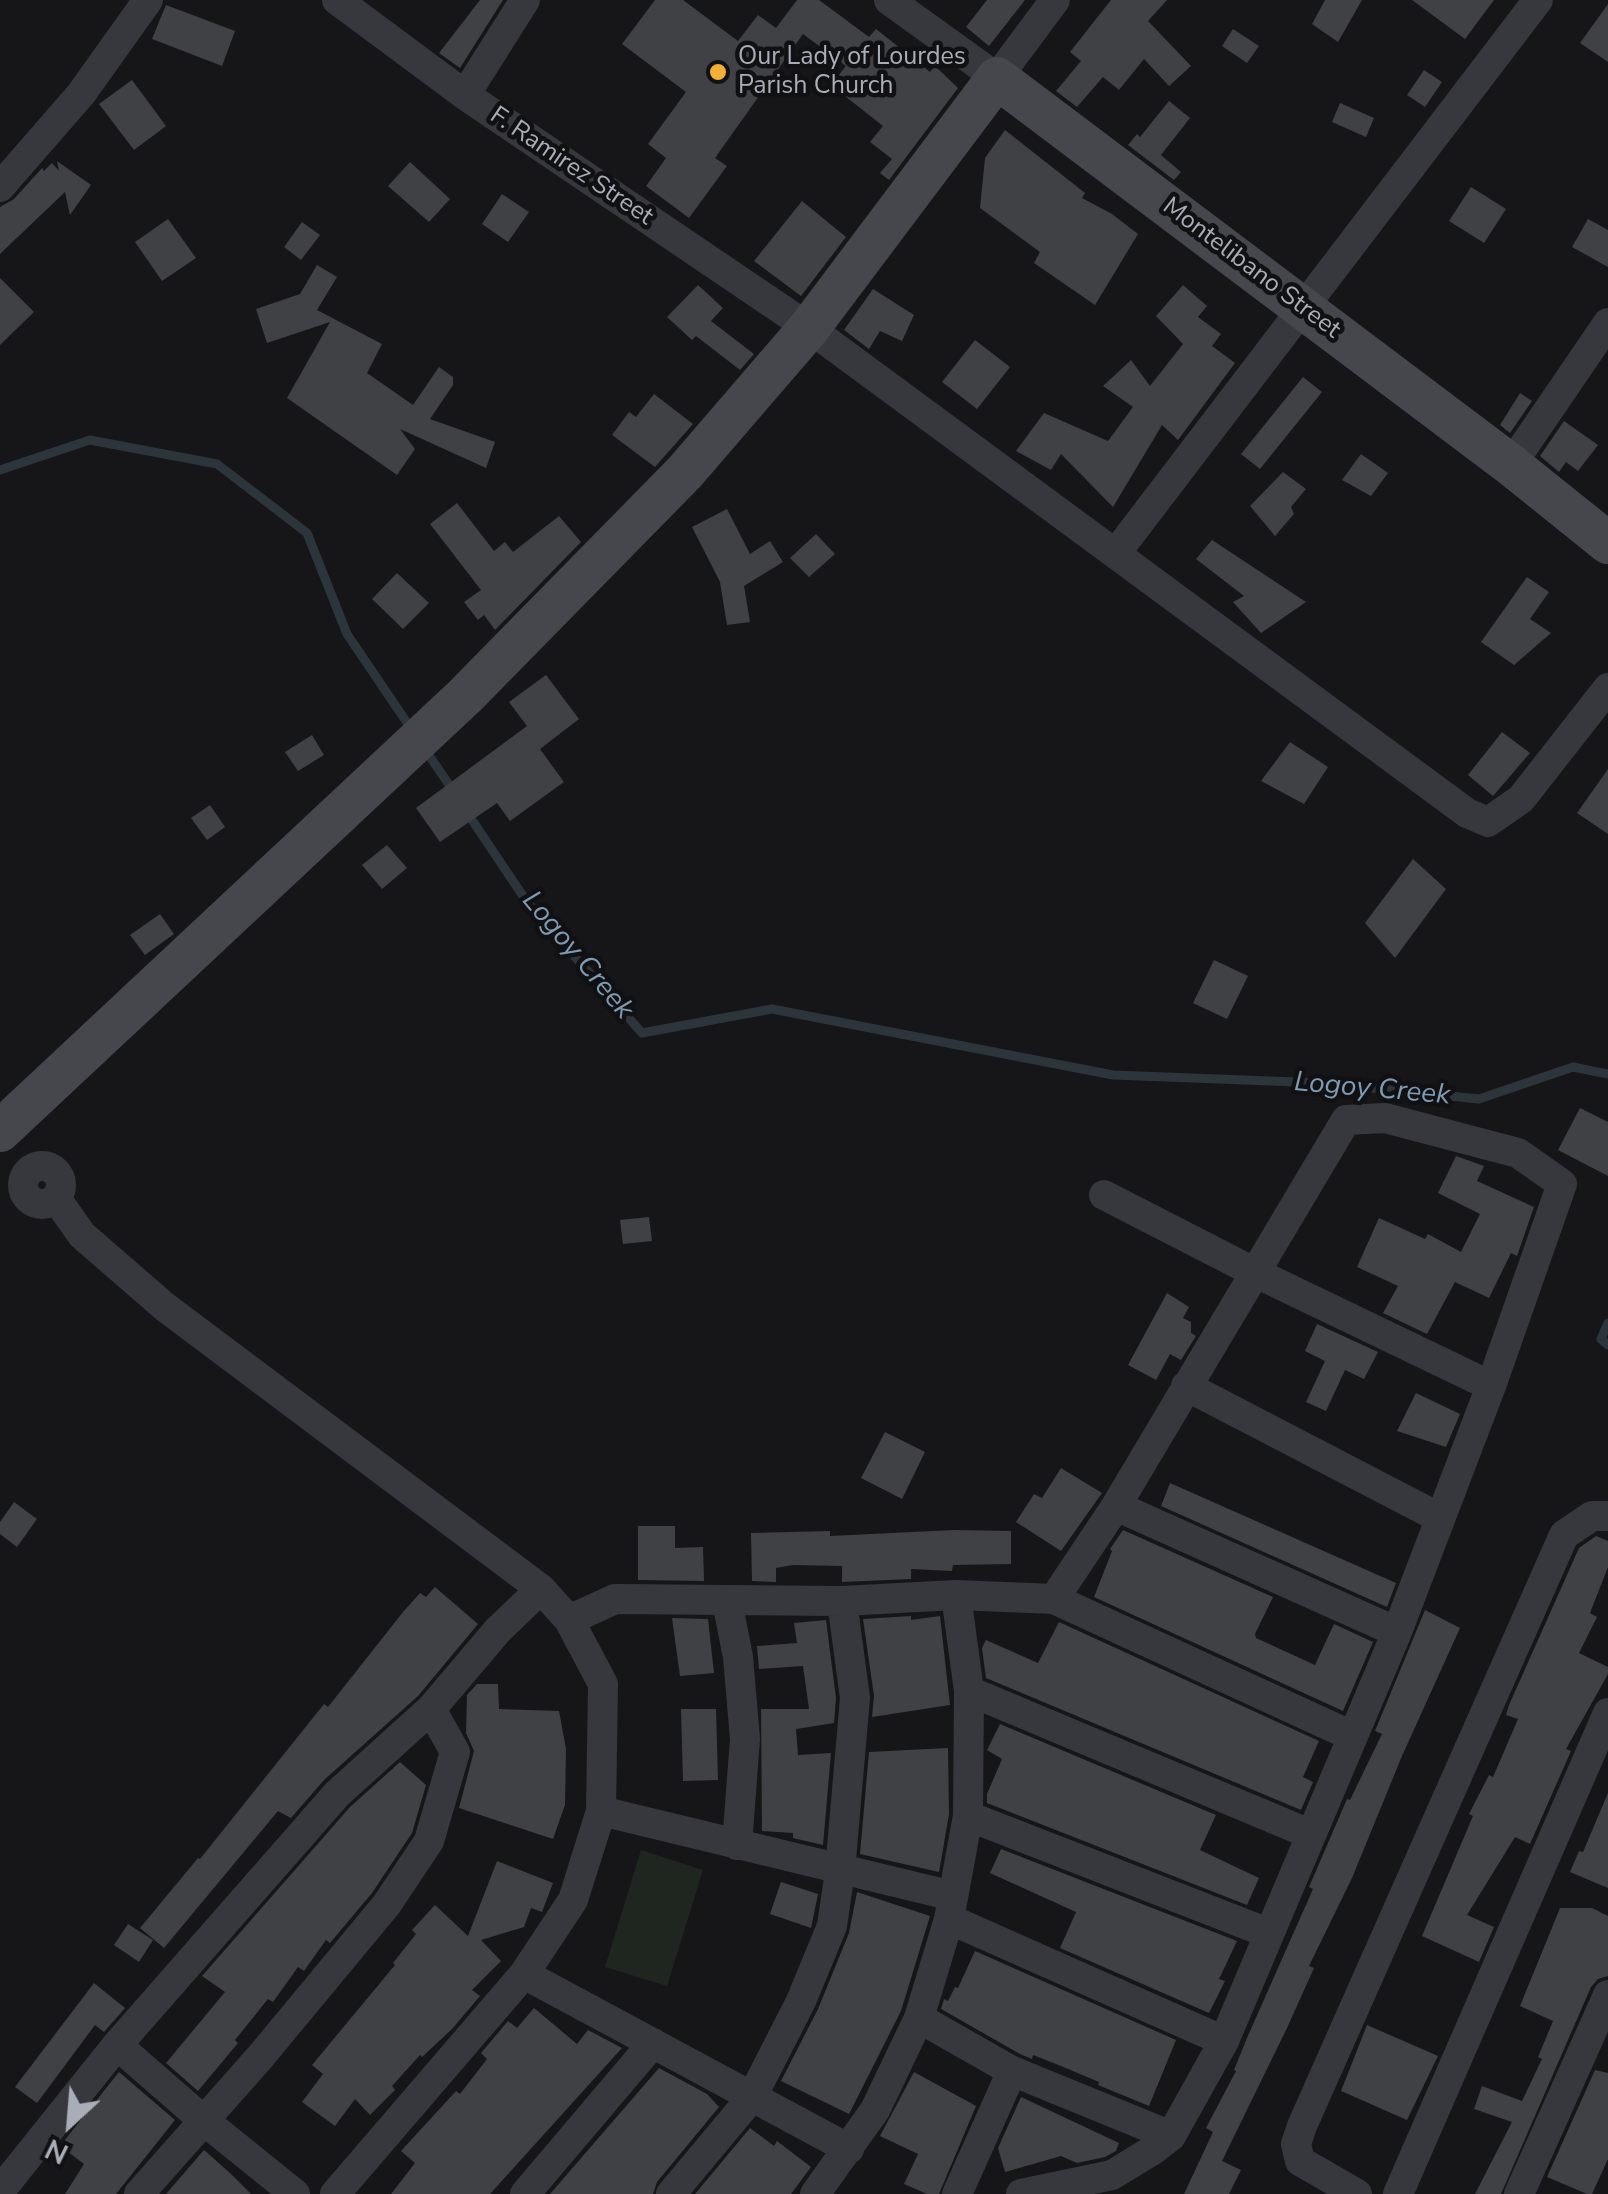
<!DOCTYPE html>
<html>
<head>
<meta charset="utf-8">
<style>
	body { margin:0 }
	#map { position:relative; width:1608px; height:2194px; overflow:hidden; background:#161618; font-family:"Nunito Sans",sans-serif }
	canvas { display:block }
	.north { position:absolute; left:20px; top:2074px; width:100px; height:100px; -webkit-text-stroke:8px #111113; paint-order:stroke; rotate:206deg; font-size:28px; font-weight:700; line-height:40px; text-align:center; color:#a8adb8 }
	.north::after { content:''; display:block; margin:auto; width:35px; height:45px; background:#a8adb8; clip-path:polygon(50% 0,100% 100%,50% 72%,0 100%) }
</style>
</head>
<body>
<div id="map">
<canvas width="1608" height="2194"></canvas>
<div class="north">N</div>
</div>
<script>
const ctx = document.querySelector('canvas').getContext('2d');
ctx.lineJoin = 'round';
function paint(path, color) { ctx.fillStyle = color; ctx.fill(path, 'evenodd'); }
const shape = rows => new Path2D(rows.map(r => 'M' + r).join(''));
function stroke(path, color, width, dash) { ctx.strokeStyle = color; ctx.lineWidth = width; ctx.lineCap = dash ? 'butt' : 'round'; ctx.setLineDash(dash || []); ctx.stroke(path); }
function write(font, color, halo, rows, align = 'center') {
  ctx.font = font + ' "Nunito Sans",sans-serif'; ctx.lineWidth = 9; ctx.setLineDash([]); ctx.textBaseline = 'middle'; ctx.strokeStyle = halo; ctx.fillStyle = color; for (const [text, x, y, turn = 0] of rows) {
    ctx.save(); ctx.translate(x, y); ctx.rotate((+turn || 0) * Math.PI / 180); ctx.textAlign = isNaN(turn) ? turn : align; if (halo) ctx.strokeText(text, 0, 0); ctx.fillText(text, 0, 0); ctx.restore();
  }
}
paint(shape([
	[641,1850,703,1870,667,1986,605,1967]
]), '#1e261f');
stroke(shape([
	[0,470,90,440,217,464,307,533,347,634,412,730],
	[426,751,454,792],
	[468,814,527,902,642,1033,772,1009,1113,1075,1323,1083,1479,1099,1573,1067,1608,1074],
	[1608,1323,1601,1339,1608,1345]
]), '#2c353c', 9);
paint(shape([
	[480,0,503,0,460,68,439,53],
	[655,0,683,0,738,41,758,15,776,28,797,0,819,0,869,37,876,29,930,72,935,66,958,88,889,180,880,173,892,159,870,142,883,126,831,85,846,66,803,34,715,158,727,166,689,218,646,186,666,158,648,144,686,92,622,44],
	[987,0,1025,0,989,46,966,27],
	[1111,0,1167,0,1148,21,1191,66,1169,86,1144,59,1119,90,1103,77,1077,107,1056,91,1081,61,1070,52],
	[1325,0,1362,0,1338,42,1312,24],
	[1412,0,1494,0,1465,39],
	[1608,4,1608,62,1580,43],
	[166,5,235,31,222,66,152,39],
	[1233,29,1259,46,1247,63,1222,46],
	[1424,70,1442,82,1425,107,1407,95],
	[132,80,166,126,134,150,99,104],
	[1169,101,1190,118,1161,155,1181,172,1174,180,1128,145,1137,134,1140,137],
	[1340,103,1374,118,1366,137,1332,122],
	[1005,130,1085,193,1082,198,1112,214,1138,234,1095,305,1034,263,1040,252,980,208,985,158],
	[57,161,91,185,70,215,65,192,0,254,0,207,14,199,42,168,44,171,52,163,59,171],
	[410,162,450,199,429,222,388,186],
	[1471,187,1506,209,1484,243,1449,221],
	[502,194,529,212,508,242,482,224],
	[802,201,846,237,801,296,754,261],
	[168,219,196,258,162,281,135,242],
	[1588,219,1608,230,1608,267,1572,247],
	[302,222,320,235,301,260,284,247],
	[317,265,337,277,317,310,382,344,367,373,413,405,439,367,453,377,453,385,430,419,495,442,486,468,400,429,415,449,397,475,287,398,330,322,267,343,256,309,300,294],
	[0,278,34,312,0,345],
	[698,285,723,308,711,321,754,354,740,370,696,336,692,340,667,317],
	[1183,285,1207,306,1198,317,1221,334,1212,346,1235,363,1178,440,1162,425,1113,507,1061,454,1051,470,1016,451,1044,413,1108,441,1133,407,1103,386,1131,360,1150,386,1183,344,1156,316],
	[873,289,914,315,902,341,880,331,869,349,844,330],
	[975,340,1010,367,977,409,942,382],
	[1303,377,1322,392,1260,469,1241,454],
	[1520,393,1532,401,1510,433,1500,425],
	[654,394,693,424,655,467,612,435,629,412,636,417],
	[1564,421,1598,445,1578,471,1566,462,1559,472,1540,456],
	[1361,454,1388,473,1371,496,1342,480],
	[1283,472,1306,489,1291,507,1294,514,1275,536,1250,506],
	[457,503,494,551,505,542,513,552,559,516,581,542,495,630,484,615,478,620,464,602,481,590,430,524],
	[727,509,750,554,770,541,783,562,744,586,750,622,727,625,720,582,692,527],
	[816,534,835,554,809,577,790,558],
	[1212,540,1306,602,1261,633,1233,602,1244,596,1196,559],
	[397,573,429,603,403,629,372,599],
	[1527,577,1549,592,1530,619,1551,633,1514,665,1481,642],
	[546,675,579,719,540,749,564,782,510,821,497,803,440,842,416,808,527,726,509,702],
	[1502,732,1530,753,1493,796,1468,775],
	[312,735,324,755,298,771,285,752],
	[1290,742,1328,767,1304,804,1261,781],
	[1608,769,1608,834,1577,813],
	[210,805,225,827,207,840,191,818],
	[387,845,407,868,382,889,362,865],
	[1413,859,1446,889,1395,958,1365,923],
	[160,914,174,934,145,955,130,935],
	[1214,960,1248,976,1227,1019,1193,1003],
	[1580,1108,1608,1122,1608,1176,1558,1150],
	[1456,1156,1484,1166,1477,1181,1534,1207,1517,1256,1511,1253,1489,1298,1455,1282,1427,1334,1383,1313,1398,1286,1357,1267,1379,1218,1425,1239,1428,1234,1461,1252,1480,1214,1438,1193],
	[649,1217,652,1241,623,1244,620,1220],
	[1167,1293,1189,1307,1183,1318,1191,1322,1191,1333,1196,1336,1181,1360,1170,1354,1156,1380,1128,1365],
	[1317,1324,1378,1352,1364,1379,1345,1370,1326,1411,1306,1402,1325,1361,1305,1351],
	[1416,1393,1460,1414,1446,1447,1397,1431],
	[885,1432,925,1452,902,1499,861,1478],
	[1061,1468,1102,1493,1061,1551,1016,1522,1034,1494,1042,1498],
	[1170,1483,1396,1583,1387,1607,1161,1506],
	[14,1502,37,1519,17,1547,0,1534,0,1522],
	[638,1526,675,1526,675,1548,703,1547,704,1581,638,1580],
	[954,1530,1011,1531,1011,1564,953,1565,952,1571,911,1569,911,1579,842,1582,842,1566,793,1565,776,1568,776,1582,752,1581,751,1533,830,1531,830,1536],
	[1123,1530,1273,1597,1255,1634,1256,1638,1315,1665,1334,1624,1373,1642,1343,1711,1094,1597,1112,1551,1110,1549],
	[1596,1536,1608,1541,1608,1567,1590,1613,1597,1617,1579,1653,1608,1667,1608,1674,1566,1749,1571,1751,1530,1844,1515,1837,1467,1915,1494,1927,1479,1962,1422,1936,1473,1816,1469,1814,1489,1775,1493,1777,1518,1719,1506,1715,1509,1705,1579,1548],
	[435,1587,478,1624,418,1696,324,1780,291,1818,278,1811,164,1948,140,1928,198,1858,200,1859,324,1704,328,1707,403,1612,420,1593,426,1597],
	[1425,1610,1460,1628,1402,1756,1352,1878,1309,1966,1314,1968,1287,2028,1222,2161,1241,2170,1229,2194,1184,2194,1213,2132,1206,2128,1236,2071,1234,2070,1247,2038,1313,1889,1309,1887,1347,1799,1350,1800,1382,1734,1375,1731],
	[911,1616,911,1620,940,1616,950,1705,872,1717,874,1696,863,1619],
	[672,1618,708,1619,714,1673,680,1676],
	[826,1620,836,1698,834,1723,796,1729,798,1755,831,1753,823,1845,793,1838,793,1833,762,1831,761,1709,809,1709,803,1666,759,1669,757,1646,797,1643,794,1623],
	[1059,1622,1319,1741,1303,1777,1313,1782,1301,1810,986,1678,982,1648,986,1640,1038,1663],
	[477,1684,498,1684,499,1709,559,1711,566,1749,565,1805,553,1839,459,1808,474,1751,466,1733,467,1695],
	[681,1709,716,1709,718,1780,683,1781],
	[1000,1724,1216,1815,1200,1850,1259,1878,1247,1905,987,1803,987,1794,1002,1759,987,1750],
	[948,1748,949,1814,939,1872,860,1854,869,1752],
	[400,1762,426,1785,412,1833,372,1893,330,1943,326,1940,304,1971,298,1967,273,2002,268,1999,235,2040,238,2043,198,2091,166,2063,225,1992,202,1976,350,1807],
	[1608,1793,1608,1888,1570,1872,1579,1851,1583,1852],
	[1001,1849,1237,1941,1219,1979,1225,1981,1209,2013,1060,1948,1076,1912,990,1873],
	[497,1861,553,1883,542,1912,531,1908,524,1927,481,1940,501,1961,472,1990,480,1996,452,2029,422,2057,420,2055,392,2086,395,2090,370,2115,355,2099,335,2126,302,2102,323,2074,312,2065,395,1965,393,1963,416,1934,412,1930,435,1905,468,1936],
	[781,1882,818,1894,811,1928,770,1914],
	[857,1892,930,1916,901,2011,849,2114,781,2081,818,2009,849,1933],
	[1560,1908,1592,1908,1608,1916,1608,1976,1598,1979,1591,1987,1501,2194,1475,2194,1512,2122,1474,2109,1482,2086,1522,2101,1542,2059,1538,2057,1553,2021,1520,2006],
	[128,1924,153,1940,139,1962,114,1945],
	[975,1951,1176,2040,1149,2106,1098,2085,1099,2082,1061,2066,1033,2055,1032,2059,1020,2054,941,2009,944,1999,948,2001,955,1987,958,1988],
	[94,1983,125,2008,104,2032,95,2025,37,2103,15,2087],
	[534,2008,577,2044,588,2030,622,2048,490,2194,391,2194,415,2163,401,2151,456,2091,460,2094,487,2059,481,2053,508,2021,517,2028],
	[1367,2025,1438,2056,1407,2120,1341,2091],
	[659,2068,707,2094,719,2107,657,2182,653,2194,550,2194],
	[1595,2070,1608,2073,1608,2159,1592,2194,1587,2194,1547,2177],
	[119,2072,175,2120,116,2194,65,2194,84,2164,60,2146],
	[914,2072,976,2106,939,2194,927,2194,904,2184,918,2154,880,2136],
	[1021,2097,1119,2143,1116,2151,1105,2157,1077,2163,1061,2156,1005,2172,998,2148],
	[750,2128,774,2146,777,2141,811,2167,791,2194,695,2194],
	[204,2150,230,2173,251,2194,166,2194]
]), '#404145');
stroke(shape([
	[337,0,465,95,809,328,1467,813,1488,822,1521,799,1608,688],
	[889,0,997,78,1055,0],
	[465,95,525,0],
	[0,187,81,94,148,0],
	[1511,465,1608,323],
	[1116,553,1538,0],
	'23 1185a19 19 0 1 1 38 0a19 19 0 1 1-38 0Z',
	[1104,1195,1254,1272,1491,1386],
	[56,1198,82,1235,165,1307,541,1589,569,1620,603,1684,601,1811,573,1900,524,1974,335,2194],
	[1186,1386,1438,1517],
	[1054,1599,1116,1506,1397,1632],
	[727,1601,738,1657,745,1739,737,1845],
	[569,1620,615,1599,842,1601,956,1595,1054,1599,1352,1736],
	[969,1691,1310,1834],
	[601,1811,953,1896],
	[968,1816,1268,1933],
	[949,1919,1224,2041],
	[524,1974,849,2149],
	[919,2018,1012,2071,1171,2136],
	[117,2045,202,2119,295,2194],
	[0,2191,117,2045,337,1794,431,1709,498,1630,541,1589],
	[139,2194,261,2056,387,1904,429,1841,455,1752,431,1709],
	[525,2194,653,2043],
	[671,2194,752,2097,801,2001,832,1926,840,1871,855,1698,842,1601],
	[815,2194,875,2110,919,2018,949,1919,968,1816,969,1691,956,1595],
	[957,2194,1012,2071],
	[1021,2194,1112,2175,1153,2150,1171,2136,1224,2041,1397,1632,1491,1386,1562,1184,1518,1153,1385,1118,1346,1120,1116,1506],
	[1357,2194,1300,2161,1296,2144,1302,2126,1564,1535,1592,1516,1608,1516],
	[1398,2194,1608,1713],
	[1519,2194,1608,1995]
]), '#37383d', 30);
stroke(shape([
	[0,1131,465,696,685,472,809,328,997,78,1511,465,1608,543]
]), '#45474d', 42);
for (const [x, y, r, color] of [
	[718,72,10,"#f2b134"]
]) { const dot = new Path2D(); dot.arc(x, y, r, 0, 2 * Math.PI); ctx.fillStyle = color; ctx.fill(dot); stroke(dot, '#111113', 4); }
write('25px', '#a8adb8', '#111113', [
	["Our Lady of Lourdes",738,58],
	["Parish Church",738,87]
], 'left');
write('25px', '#a8adb8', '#111113', [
	["F. Ramirez Street",571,167,34],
	["Montelibano Street",1251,269,37]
]);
write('italic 28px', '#7f9bb3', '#111113', [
	["Logoy Creek",577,956,50],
	["Logoy Creek",1372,1090,5]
]);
</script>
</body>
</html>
